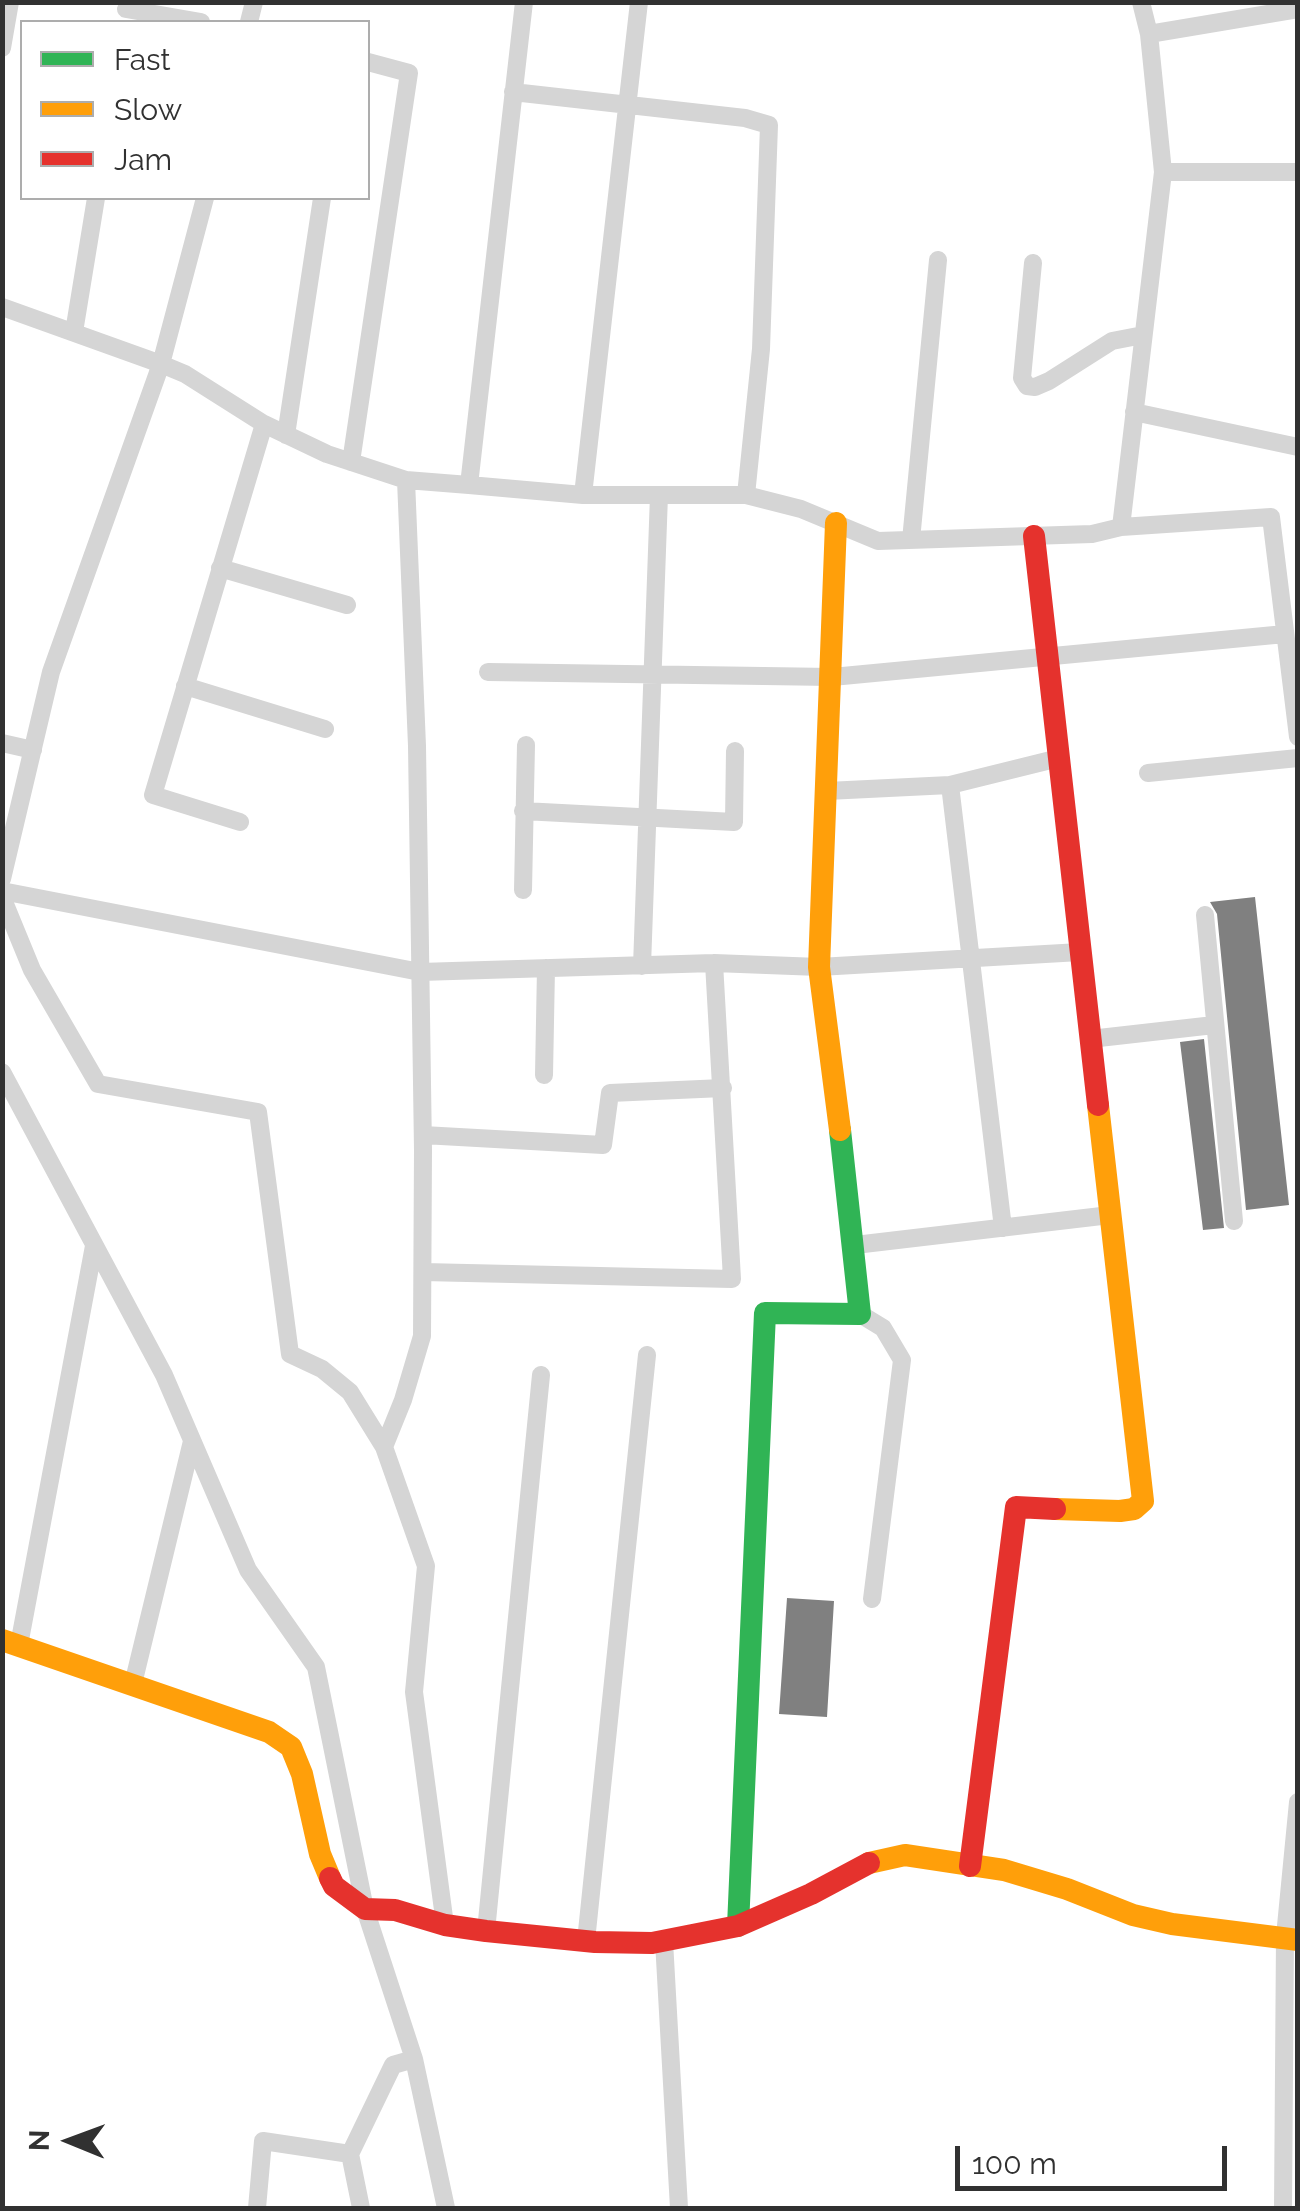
<!DOCTYPE html>
<html>
<head>
<meta charset="utf-8">
<style>
	body { margin:0 }
	#map { position:relative; width:1300px; height:2211px; overflow:hidden; background:#fff; font-family:Raleway,sans-serif }
	canvas { display:block }
	.frame { position:absolute; inset:0; border:5px solid #313131; pointer-events:none }
	.legend { position:absolute; left:20px; top:20px; width:350px; height:180px; box-sizing:border-box; background:#fff; border:2px solid #adadad; margin:0; padding:12px 18px; list-style:none; font-size:30px; color:#313131 }
	.legend li { display:flex; align-items:center; gap:20px; height:50px }
	.legend b { width:50px; border:2px solid #adadad }
	.north { position:absolute; left:20px; top:2091px; width:100px; height:100px; -webkit-text-stroke:8px #fff; paint-order:stroke; rotate:271deg; font-size:28px; font-weight:700; line-height:40px; text-align:center; color:#313131 }
	.north::after { content:''; display:block; margin:auto; width:35px; height:45px; background:#313131; clip-path:polygon(50% 0,100% 100%,50% 72%,0 100%) }
	.scale { position:absolute; left:955px; top:2146px; width:272px; height:45px; box-sizing:border-box; border:5px solid #313131; border-top:0; padding-left:12px; font-size:30px; line-height:35px; white-space:nowrap; color:#313131; -webkit-text-stroke:8px #fff; paint-order:stroke }
</style>
</head>
<body>
<div id="map">
<canvas width="1300" height="2211"></canvas>
<div class="frame"></div>
<ul class="legend">
<li><b style="height:12px;background:#30b455"></b>Fast</li>
<li><b style="height:12px;background:#ff9f0a"></b>Slow</li>
<li><b style="height:12px;background:#e5322d"></b>Jam</li>
</ul>
<div class="north">N</div>
<div class="scale">100 m</div>
</div>
<script>
const ctx = document.querySelector('canvas').getContext('2d');
ctx.lineJoin = 'round';
function paint(path, color) { ctx.fillStyle = color; ctx.fill(path, 'evenodd'); }
const shape = rows => new Path2D(rows.map(r => 'M' + r).join(''));
function stroke(path, color, width, dash) { ctx.strokeStyle = color; ctx.lineWidth = width; ctx.lineCap = dash ? 'butt' : 'round'; ctx.setLineDash(dash || []); ctx.stroke(path); }
paint(shape([
	[1255,897,1289,1205,1246,1210,1217,914,1210,902],
	[1204,1039,1224,1228,1203,1230,1180,1042],
	[787,1598,834,1601,827,1717,779,1714]
]), '#808080');
stroke(shape([
	[1141,2,1149,34,1298,9],
	[126,9,201,22],
	[249,22,254,2],
	[2,48,10,2],
	[513,92,745,118,769,125,761,349,746,495],
	[1163,172,1298,172],
	[205,198,161,364,185,374,264,424,327,454,406,480,469,485,524,2],
	[1033,263,1022,378,1027,386,1035,387,1049,381,1112,341,1143,335],
	[2,307,161,364,51,672,2,879],
	[74,332,96,198],
	[1134,412,1298,447],
	[286,435,322,198],
	[351,462,409,73,368,62],
	[406,480,417,746,423,1150,422,1336,403,1400,384,1447,426,1566,414,1692,445,1925],
	[469,485,583,495,746,495,801,509,878,541,1092,534,1121,527,1163,172,1149,34],
	[583,495,639,2],
	[1121,527,1271,517,1298,737],
	[911,540,938,260],
	[220,568,347,605],
	[488,672,832,677,1285,634],
	[185,686,325,729],
	[2,743,33,750],
	[1148,773,1298,758],
	[827,791,950,785],
	[523,811,734,822,735,751],
	[240,822,153,795,264,424],
	[523,890,526,745],
	[2,891,420,972,714,963],
	[2,897,32,970,98,1084,258,1112,290,1354,322,1369,350,1392,384,1447],
	[1205,915,1234,1221],
	[642,966,659,495],
	[1090,1039,1214,1025],
	[2,1072,164,1375,248,1570,316,1667,365,1909,414,2059,446,2208],
	[544,1075,546,968],
	[423,1135,603,1145,610,1093,723,1088],
	[1003,1228,950,785,1059,758],
	[855,1245,1110,1215],
	[423,1272,732,1279,714,963,819,967,1080,952],
	[860,1314,883,1328,902,1360,872,1599],
	[19,1645,94,1246],
	[133,1684,192,1441],
	[486,1931,541,1375],
	[586,1941,647,1355],
	[664,1941,679,2208],
	[350,2154,393,2065,414,2059],
	[257,2208,263,2141,350,2154,361,2208],
	[1283,2208,1285,1936,1298,1802]
]), '#d5d5d5', 18);
stroke(shape([
	[738,1926,765,1313,860,1314,840,1130]
]), '#30b455', 22);
stroke(shape([
	[836,523,819,967,840,1130],
	[1055,1509,1120,1511,1134,1509,1143,1501,1098,1105],
	[2,1640,269,1732,291,1747,302,1774,320,1854,330,1878],
	[869,1863,905,1855,1004,1870,1067,1889,1133,1915,1172,1924,1298,1940]
]), '#ff9f0a', 22);
stroke(shape([
	[1034,536,1098,1105],
	[970,1866,1016,1507,1055,1509],
	[330,1878,334,1886,365,1909,395,1910,445,1925,486,1931,595,1942,652,1943,738,1926,811,1894,869,1863]
]), '#e5322d', 22);
</script>
</body>
</html>
